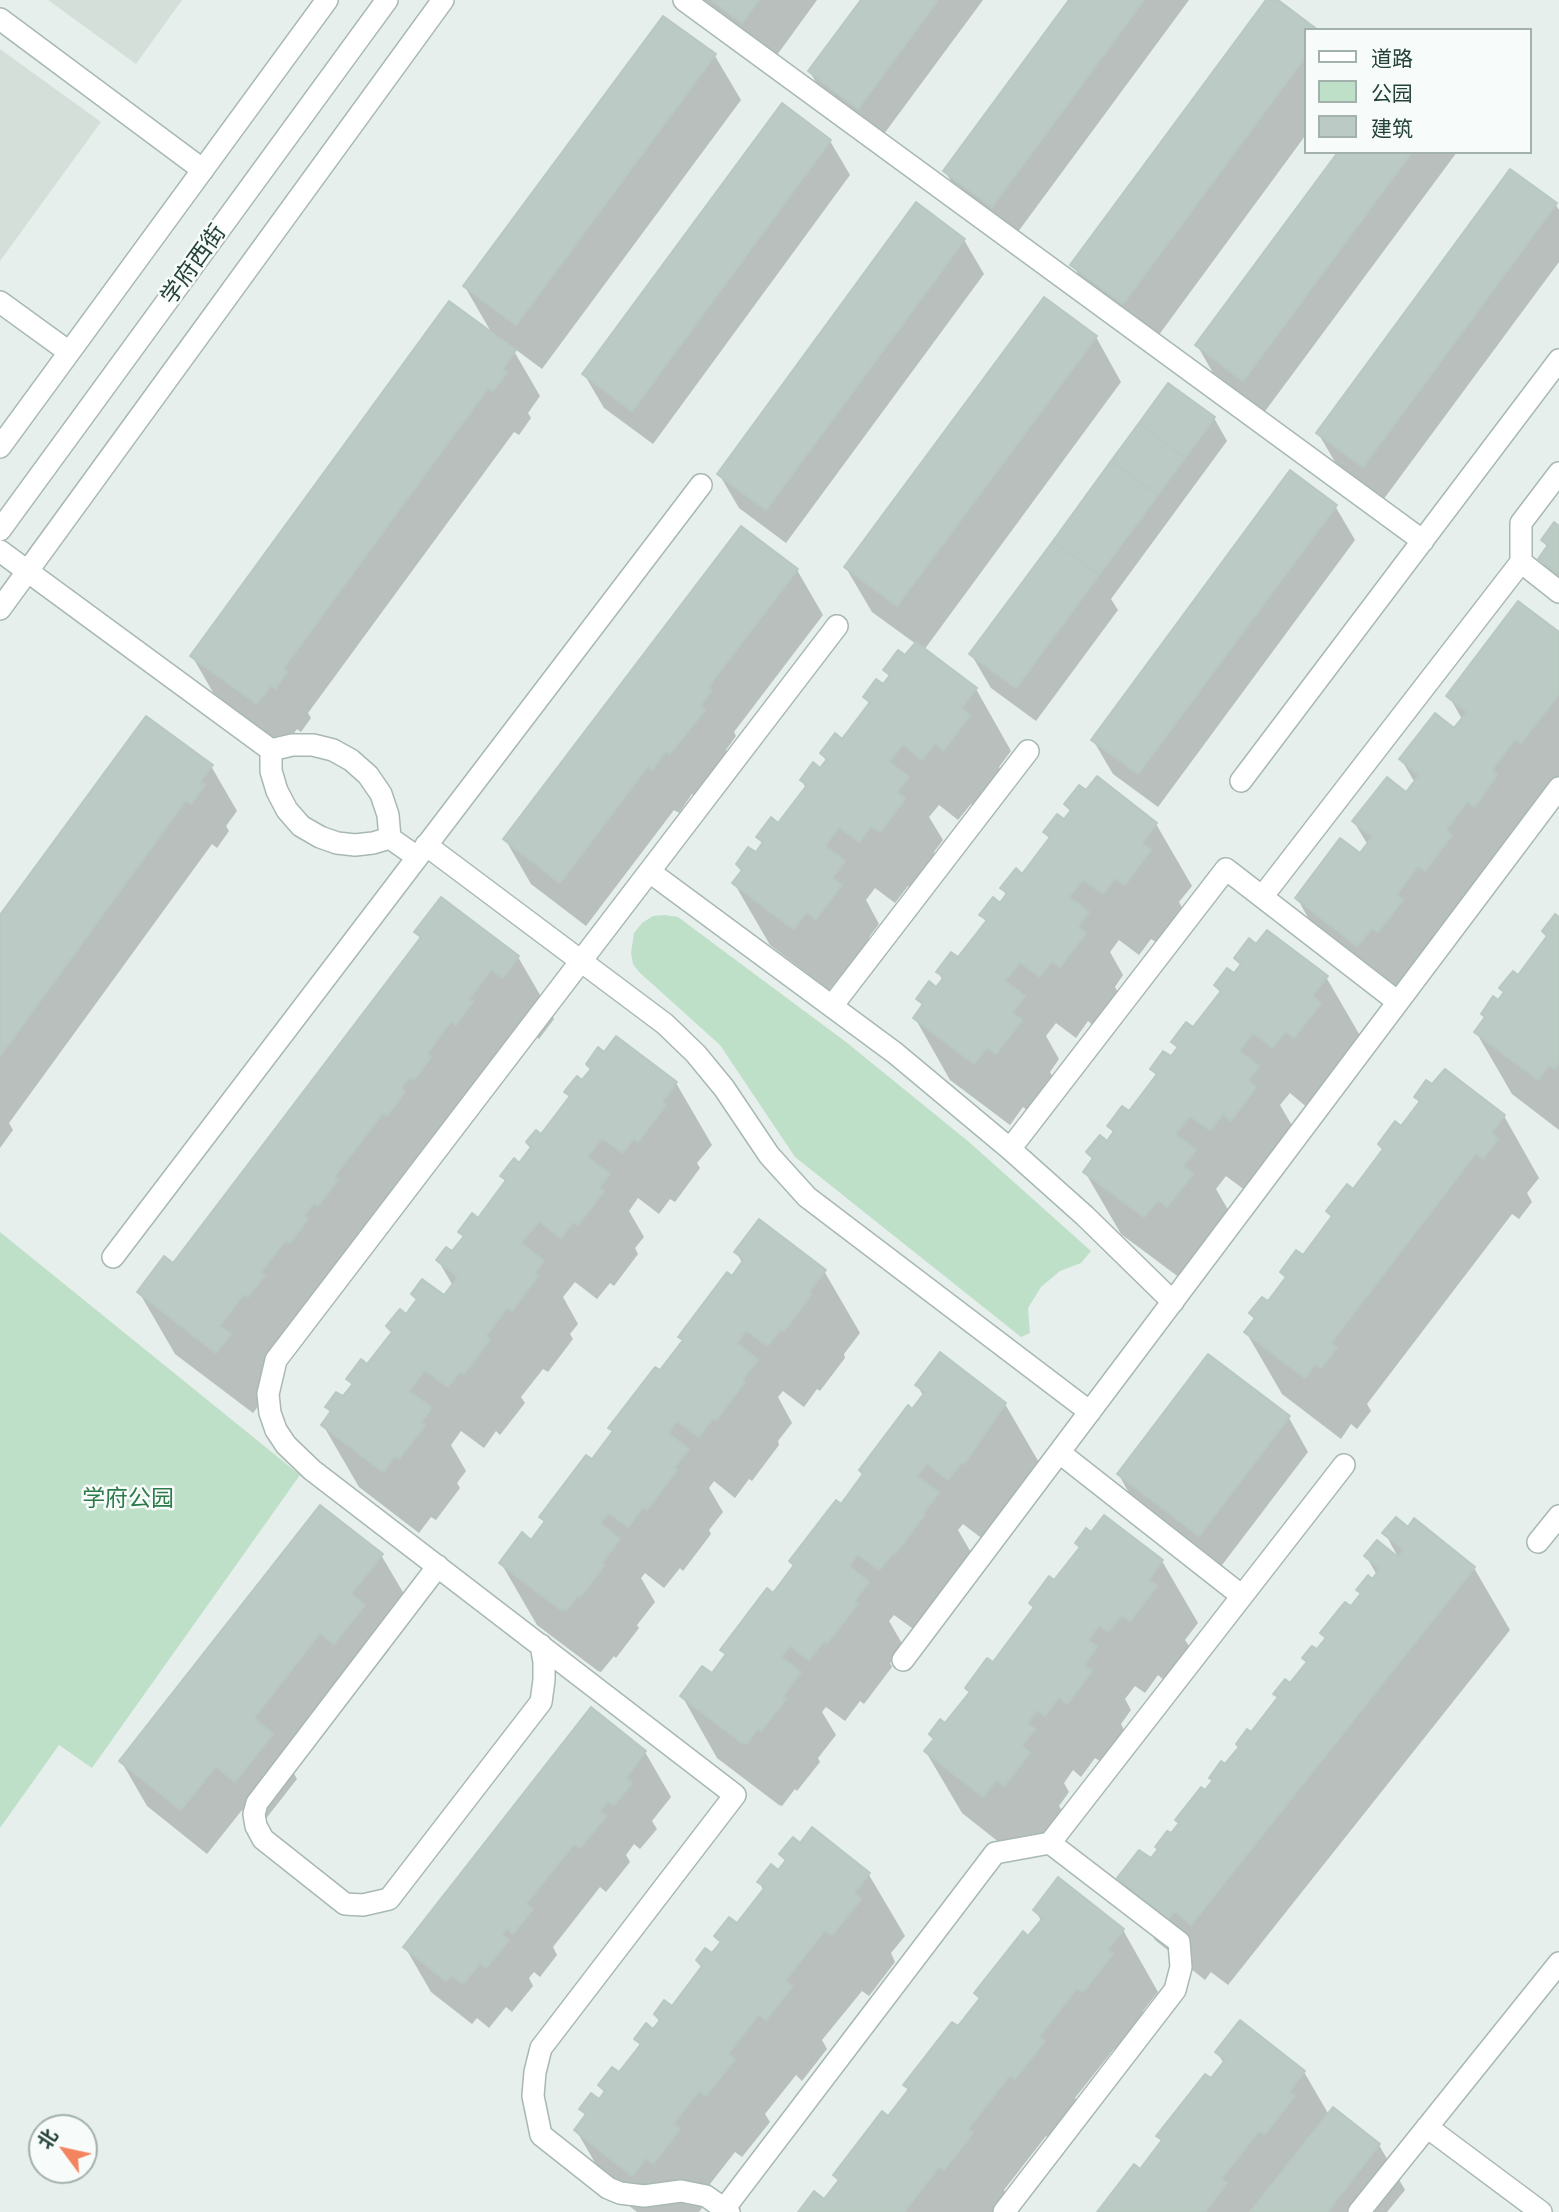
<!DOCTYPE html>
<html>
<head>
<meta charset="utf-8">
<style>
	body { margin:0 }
	#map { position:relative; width:1559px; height:2212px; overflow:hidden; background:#e6efeb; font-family:"Open Sans","Noto Sans SC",sans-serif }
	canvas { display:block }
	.legend { position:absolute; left:1304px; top:28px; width:228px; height:126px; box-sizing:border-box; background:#f7fbf9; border:2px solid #a3b1ad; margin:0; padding:9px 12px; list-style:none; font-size:21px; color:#24423a }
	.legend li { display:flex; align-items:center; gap:14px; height:35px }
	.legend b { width:35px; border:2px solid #a3b1ad }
	.north { position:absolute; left:28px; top:2114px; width:70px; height:70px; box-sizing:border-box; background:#f7fbf9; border:2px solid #a3b1ad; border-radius:50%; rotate:303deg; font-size:19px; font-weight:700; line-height:28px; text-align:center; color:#24423a }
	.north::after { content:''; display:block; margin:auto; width:24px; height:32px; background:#f4845f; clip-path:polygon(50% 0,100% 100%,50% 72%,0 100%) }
</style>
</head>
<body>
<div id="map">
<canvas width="1559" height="2212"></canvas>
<ul class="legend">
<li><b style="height:9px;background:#fff"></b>道路</li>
<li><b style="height:19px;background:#bfe0c8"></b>公园</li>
<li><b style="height:19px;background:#bbcac4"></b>建筑</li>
</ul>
<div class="north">北</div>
</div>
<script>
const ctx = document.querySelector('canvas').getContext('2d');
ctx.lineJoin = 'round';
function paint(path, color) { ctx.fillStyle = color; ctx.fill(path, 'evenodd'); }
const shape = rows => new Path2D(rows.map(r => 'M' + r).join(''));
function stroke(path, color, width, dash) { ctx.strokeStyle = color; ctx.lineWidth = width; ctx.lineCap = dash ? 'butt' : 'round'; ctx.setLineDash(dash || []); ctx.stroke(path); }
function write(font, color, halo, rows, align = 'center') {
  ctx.font = font + ' "Open Sans","Noto Sans SC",sans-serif'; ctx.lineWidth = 5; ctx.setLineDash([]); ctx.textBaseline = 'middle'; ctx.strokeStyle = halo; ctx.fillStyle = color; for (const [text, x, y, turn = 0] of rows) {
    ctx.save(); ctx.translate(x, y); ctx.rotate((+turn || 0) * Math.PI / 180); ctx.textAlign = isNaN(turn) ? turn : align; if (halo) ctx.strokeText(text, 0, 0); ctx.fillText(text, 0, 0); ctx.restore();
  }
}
paint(shape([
	[48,0,182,0,136,64],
	[0,49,101,122,0,261]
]), '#d4dfda');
paint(shape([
	[665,915,678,917,846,1042,969,1142,1091,1251,1081,1263,1060,1271,1041,1287,1028,1308,1030,1333,1021,1337,795,1157,720,1045,639,972,633,964,631,953,634,933,642,923,653,916],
	[0,1232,300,1475,92,1768,59,1745,0,1828]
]), '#bfe0c8');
paint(shape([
	[701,0,817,0,769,66],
	[863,0,983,0,878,142,830,106,810,72],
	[1071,0,1189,0,1012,240,965,205,945,171],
	[1268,0,1275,0,1305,30,1305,136,1150,347,1098,310,1073,265],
	[664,18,715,56,741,100,542,369,511,346,540,396,528,413,531,418,519,435,514,432,308,713,311,718,301,732,297,729,283,748,218,701,192,656,494,337,465,287],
	[830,141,850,175,653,444,604,408,584,374],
	[1340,152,1457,152,1263,414,1217,380,1197,345],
	[1511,171,1556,205,1559,210,1559,262,1383,500,1338,467,1318,433],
	[964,240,984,274,786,543,739,508,719,474],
	[1096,337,1121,382,924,650,976,689,1011,751,999,767,1005,778,980,811,971,804,958,820,939,805,929,817,943,840,934,852,939,862,916,893,908,886,895,903,875,888,866,900,879,924,869,937,876,948,852,980,843,973,829,990,770,945,734,883,742,872,738,864,756,855,763,845,758,837,779,825,806,789,802,780,820,770,827,762,822,754,842,741,870,706,865,697,884,687,890,678,885,670,906,658,916,644,872,612,846,568],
	[1214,418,1227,441,1111,599,1118,610,1036,721,991,688,971,654],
	[1335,506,1355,540,1158,807,1113,774,1093,740],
	[742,528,797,570,823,615,734,732,736,736,726,750,729,755,697,798,692,794,679,813,674,810,586,926,531,884,505,839],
	[1559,528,1559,591,1540,559,1548,549,1543,540],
	[1559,634,1559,802,1394,1007,1332,960,1297,898,1360,855,1368,845,1354,822,1406,794,1415,783,1401,759,1455,731,1463,721,1449,696],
	[211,766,237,811,226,826,229,831,217,848,212,844,9,1123,13,1130,0,1148,0,918],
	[1066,805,1156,824,1192,886,1179,902,1185,913,1161,945,1151,939,1139,955,1119,940,1110,952,1123,975,1115,987,1120,996,1096,1028,1088,1021,1076,1038,1056,1023,1046,1036,1059,1059,1050,1072,1056,1083,1032,1114,1023,1107,1010,1125,950,1080,915,1018,923,1007,918,999,936,989,943,981,938,972,959,960,987,924,982,915,1001,905,1007,896,1002,888,1023,876,1050,840,1045,832,1064,822,1071,813],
	[1559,920,1559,1130,1512,1094,1476,1032,1486,1019,1483,1014,1498,1002,1505,994,1501,988,1518,977,1548,938,1544,932],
	[416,932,518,957,554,1019,539,1039,528,1030,258,1385,265,1397,253,1413,175,1354,139,1292,173,1266,421,940],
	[1256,946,1326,977,1362,1039,1309,1109,1290,1093,1280,1105,1294,1129,1246,1191,1226,1176,1216,1189,1230,1213,1180,1278,1121,1234,1085,1172,1093,1161,1088,1152,1107,1143,1114,1134,1109,1126,1129,1113,1157,1077,1152,1069,1171,1059,1178,1050,1173,1042,1193,1030,1221,994,1216,986,1234,975,1241,967,1236,958],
	[605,1054,676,1083,712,1145,697,1163,700,1168,675,1202,670,1199,659,1214,638,1198,629,1211,644,1237,635,1248,638,1254,614,1286,610,1283,597,1299,575,1282,563,1297,578,1324,570,1334,573,1339,548,1372,543,1369,521,1397,525,1403,500,1435,496,1431,484,1448,461,1431,451,1445,466,1471,457,1483,460,1488,436,1520,431,1517,419,1533,359,1487,323,1425,331,1414,327,1407,343,1399,353,1387,348,1379,367,1367,392,1334,388,1326,406,1316,417,1301,413,1294,445,1298,453,1286,438,1260,452,1254,464,1239,460,1232,478,1220,506,1183,502,1176,520,1165,532,1149,528,1143,542,1136,570,1099,566,1092,583,1083,591,1071,588,1065],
	[1416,1097,1504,1116,1539,1178,1527,1193,1532,1202,1519,1219,1512,1214,1367,1404,1371,1411,1357,1429,1351,1424,1341,1439,1282,1394,1246,1332,1255,1321,1251,1313,1268,1303,1286,1280,1282,1272,1303,1258,1333,1218,1329,1212,1353,1192,1384,1151,1380,1144,1402,1128,1420,1104],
	[736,1252,824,1271,860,1333,844,1354,845,1358,820,1391,817,1389,804,1407,783,1391,778,1397,792,1423,778,1441,779,1445,752,1481,749,1479,735,1498,714,1481,709,1488,723,1512,709,1530,711,1534,683,1571,680,1568,664,1588,645,1573,641,1578,655,1602,637,1625,639,1628,616,1658,614,1656,601,1672,598,1671,537,1625,501,1563,531,1542,545,1524,541,1517,592,1462,614,1434,610,1428,661,1372,683,1341,680,1337,732,1278,743,1264],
	[917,1385,1005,1404,1041,1466,984,1540,963,1524,958,1530,973,1556,916,1631,894,1615,889,1621,903,1645,890,1663,892,1667,864,1704,860,1701,845,1721,826,1707,822,1712,836,1735,818,1758,820,1762,797,1791,795,1789,782,1806,779,1805,717,1758,682,1696,712,1675,726,1657,722,1650,773,1595,794,1567,791,1562,841,1506,913,1412,924,1397],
	[1289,1418,1308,1452,1219,1569,1138,1509,1119,1475],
	[1415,1521,1474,1568,1510,1630,1228,1985,1211,1972,1205,1980,1155,1940,1119,1878,1151,1861,1180,1825,1177,1821,1205,1793,1213,1782,1211,1778,1225,1767,1279,1699,1276,1694,1290,1685,1307,1664,1304,1658,1317,1652,1326,1640,1322,1633,1351,1609,1361,1596,1358,1590,1372,1581,1377,1575,1366,1556,1400,1561,1385,1533,1409,1529],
	[1077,1543,1162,1561,1198,1623,1185,1640,1191,1649,1166,1682,1158,1675,1145,1693,1135,1686,1125,1699,1131,1710,1121,1724,1126,1734,1104,1764,1095,1758,1081,1777,1073,1770,1064,1783,1069,1792,1059,1806,1065,1816,1019,1858,962,1813,926,1752,934,1741,931,1734,946,1726,970,1694,967,1688,993,1664,1034,1609,1031,1603,1054,1583,1080,1549],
	[381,1555,407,1599,380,1634,389,1650,360,1687,346,1676,284,1756,297,1779,261,1825,242,1810,207,1854,147,1806,121,1761],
	[645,1752,671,1797,652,1821,657,1829,640,1849,634,1844,626,1855,630,1862,606,1892,600,1887,553,1947,557,1955,540,1977,534,1972,529,1978,533,1986,512,2012,506,2007,489,2028,477,2018,472,2024,431,1992,405,1947],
	[812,1830,869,1875,905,1936,891,1953,895,1962,869,1996,862,1991,822,2040,827,2049,802,2081,796,2075,765,2114,770,2122,742,2157,735,2152,710,2184,715,2192,699,2212,637,2212,612,2192,576,2130,586,2117,581,2109,599,2101,605,2094,600,2085,619,2075,641,2047,636,2039,654,2032,660,2023,656,2014,672,2009,702,1969,698,1961,712,1956,721,1945,717,1937,737,1926,764,1891,759,1882,778,1873,786,1863,781,1854,800,1845],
	[1035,1910,1123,1930,1158,1992,1143,2011,1147,2017,1119,2053,1114,2049,1075,2098,1079,2104,1051,2140,1046,2136,1004,2190,1008,2196,995,2212,800,2212,824,2201,839,2183,835,2176,889,2118,909,2092,905,2085,958,2029,980,2000,977,1993,1029,1938,1042,1922],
	[1217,2052,1304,2072,1329,2115,1379,2145,1405,2190,1387,2212,1099,2212,1140,2172,1162,2143,1158,2136,1224,2064]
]), '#0003');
const building = shape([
	[712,0,759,0,742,23,712,0],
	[861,0,938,0,858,109,808,71,861,0],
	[1069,0,1144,0,992,207,943,171,1069,0],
	[1266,0,1278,0,1318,30,1305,30,1305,57,1123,304,1070,265,1266,0],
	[663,16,716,54,516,325,463,286,663,16],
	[782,103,831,140,632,411,582,374,782,103],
	[1338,152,1412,152,1243,381,1195,345,1338,152],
	[1510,169,1557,203,1363,467,1316,433,1510,169],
	[916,202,965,239,766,510,717,474,916,202],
	[1044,297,1097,336,897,606,844,567,1044,297],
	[449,301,516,350,502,370,507,372,493,391,488,388,283,669,287,672,275,689,271,685,257,704,190,656,449,301],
	[1168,383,1215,417,1185,458,1139,423,1168,383],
	[1139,423,1185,458,1158,495,1111,461,1139,423],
	[1111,461,1158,495,1099,575,1053,541,1111,461],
	[1290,470,1337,505,1138,774,1091,740,1290,470],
	[1554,522,1559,526,1559,574,1538,559,1548,545,1541,540,1554,522],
	[741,526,798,569,708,687,712,690,700,706,705,710,670,754,666,751,652,770,648,766,560,883,503,839,741,526],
	[1053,541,1099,575,1016,688,969,654,1053,541],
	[1518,601,1559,632,1559,694,1521,743,1515,739,1492,770,1497,775,1474,807,1467,802,1446,830,1452,835,1425,871,1418,866,1396,895,1403,900,1378,932,1372,928,1357,946,1295,898,1340,838,1360,853,1372,837,1352,821,1387,777,1406,792,1419,775,1399,759,1435,713,1454,728,1467,712,1446,696,1518,601],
	[916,642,977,688,961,708,970,715,944,750,935,743,922,760,903,744,889,762,909,777,897,792,905,799,880,832,871,826,859,842,839,827,825,846,845,861,832,878,842,885,816,919,807,912,793,929,732,883,742,870,736,864,748,847,756,852,763,842,756,837,771,817,778,823,807,785,800,780,813,762,820,768,827,759,820,753,835,733,842,739,870,702,863,697,876,679,883,684,890,675,883,670,898,650,905,655,916,642],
	[146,716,213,765,200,782,205,785,191,804,186,800,0,1056,0,915,146,716],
	[1097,776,1157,823,1142,843,1151,850,1125,885,1115,878,1103,894,1083,879,1069,897,1089,912,1078,927,1086,933,1060,967,1052,961,1040,977,1020,962,1005,981,1025,996,1012,1013,1022,1020,996,1054,987,1047,974,1064,913,1018,923,1004,916,999,929,981,936,987,944,977,936,972,951,952,958,957,987,920,979,915,993,897,1000,903,1007,893,1000,888,1016,868,1022,874,1050,837,1043,832,1057,814,1064,819,1071,810,1064,804,1079,785,1086,790,1097,776],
	[441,897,519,956,503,978,491,970,469,999,473,1002,456,1025,451,1021,427,1054,431,1057,414,1080,410,1077,401,1088,405,1092,387,1116,383,1113,334,1177,338,1180,318,1206,314,1203,304,1215,308,1219,290,1243,286,1240,261,1272,265,1275,248,1297,244,1294,220,1326,231,1334,216,1353,137,1292,164,1256,173,1263,421,937,414,932,441,897],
	[1555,914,1559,917,1559,1063,1555,1069,1549,1065,1538,1080,1474,1032,1485,1017,1481,1014,1493,996,1498,1000,1504,992,1499,988,1513,971,1518,975,1547,936,1542,931,1555,914],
	[1267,930,1328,976,1312,996,1321,1003,1294,1038,1285,1031,1273,1048,1253,1033,1239,1051,1259,1066,1248,1081,1256,1087,1231,1121,1223,1114,1210,1130,1190,1116,1175,1134,1196,1150,1183,1166,1193,1174,1167,1207,1158,1200,1144,1217,1083,1172,1093,1158,1086,1152,1100,1135,1107,1141,1114,1131,1107,1126,1122,1106,1129,1111,1157,1074,1150,1069,1163,1051,1171,1056,1178,1047,1171,1042,1186,1022,1193,1027,1221,991,1214,985,1227,968,1234,973,1241,964,1234,958,1249,938,1256,944,1267,930],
	[616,1036,677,1082,662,1102,666,1105,638,1142,634,1138,623,1153,602,1138,587,1157,610,1174,599,1187,604,1191,578,1225,573,1222,561,1238,539,1221,521,1243,544,1261,534,1273,538,1276,512,1311,507,1308,486,1336,490,1340,464,1374,460,1371,448,1387,425,1370,409,1391,432,1408,421,1422,425,1425,399,1459,395,1456,383,1472,321,1425,331,1411,325,1407,336,1392,343,1396,353,1384,346,1379,361,1359,367,1364,392,1332,386,1326,400,1309,406,1314,417,1299,411,1294,422,1279,444,1295,458,1277,436,1260,446,1247,452,1251,464,1236,458,1232,472,1213,478,1218,506,1180,500,1176,514,1158,519,1163,531,1147,526,1142,536,1130,541,1134,570,1096,564,1092,577,1076,582,1080,591,1069,586,1064,598,1047,604,1052,616,1036],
	[1445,1069,1505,1115,1491,1133,1498,1139,1483,1159,1476,1153,1331,1343,1337,1348,1321,1368,1315,1364,1305,1378,1244,1332,1255,1318,1249,1313,1262,1297,1268,1301,1286,1277,1280,1272,1296,1250,1303,1255,1332,1216,1326,1211,1347,1184,1353,1189,1383,1149,1378,1144,1395,1121,1401,1126,1420,1101,1414,1097,1426,1080,1432,1084,1445,1069],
	[759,1219,826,1270,809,1292,811,1295,784,1331,781,1329,767,1346,746,1330,737,1343,758,1360,742,1380,745,1382,716,1420,713,1418,699,1437,677,1421,668,1433,689,1449,674,1468,677,1470,647,1510,643,1507,628,1527,609,1513,600,1523,620,1539,602,1563,605,1565,580,1597,578,1595,566,1611,562,1609,561,1610,499,1563,522,1532,531,1540,545,1521,539,1517,586,1455,592,1459,613,1431,608,1428,655,1367,660,1370,683,1340,678,1337,727,1272,732,1276,744,1259,734,1252,759,1219],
	[940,1352,1006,1403,964,1464,962,1462,948,1480,927,1463,917,1476,939,1493,923,1513,925,1514,896,1553,894,1552,879,1570,858,1554,849,1566,869,1582,854,1602,858,1604,827,1643,824,1641,809,1660,790,1646,781,1657,801,1672,783,1696,786,1699,761,1731,758,1728,747,1744,743,1742,742,1743,680,1696,702,1666,712,1673,726,1654,720,1650,767,1588,773,1593,794,1565,789,1561,836,1500,841,1504,863,1474,859,1470,908,1405,912,1409,925,1392,915,1385,940,1352],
	[1208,1354,1290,1416,1199,1536,1117,1474,1208,1354],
	[320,1505,383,1554,351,1594,365,1605,334,1644,320,1633,254,1718,273,1734,235,1782,216,1766,181,1810,119,1761,320,1505],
	[1104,1515,1163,1560,1149,1580,1157,1586,1130,1621,1122,1615,1108,1632,1099,1625,1088,1640,1097,1647,1084,1665,1092,1671,1067,1704,1059,1697,1045,1716,1037,1710,1027,1723,1035,1729,1022,1746,1030,1753,1004,1786,996,1780,983,1797,924,1751,934,1739,929,1734,940,1719,945,1723,970,1692,965,1688,987,1658,993,1662,1034,1607,1029,1603,1049,1576,1054,1580,1080,1547,1075,1543,1086,1528,1091,1532,1104,1515],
	[1396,1517,1408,1527,1414,1518,1475,1567,1191,1925,1175,1911,1168,1919,1117,1878,1139,1850,1151,1858,1158,1849,1155,1847,1167,1831,1171,1833,1179,1823,1175,1820,1201,1787,1205,1790,1213,1780,1209,1778,1221,1761,1225,1764,1239,1747,1236,1744,1247,1729,1251,1732,1278,1697,1273,1694,1285,1679,1290,1683,1307,1662,1302,1658,1312,1646,1317,1649,1326,1638,1320,1633,1345,1602,1351,1606,1361,1593,1356,1590,1368,1575,1372,1579,1380,1569,1364,1556,1377,1540,1398,1557,1404,1550,1382,1533,1396,1517],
	[591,1707,646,1751,626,1778,632,1783,614,1805,608,1801,599,1811,606,1816,580,1848,574,1844,526,1904,533,1909,513,1934,507,1928,502,1935,509,1940,486,1968,480,1963,463,1984,451,1975,446,1981,403,1947,591,1707],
	[812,1827,870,1873,854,1893,861,1899,832,1935,825,1930,785,1981,793,1986,766,2020,759,2014,728,2054,735,2059,706,2096,699,2091,673,2124,680,2129,653,2164,646,2158,632,2176,574,2130,586,2114,579,2109,591,2093,599,2099,605,2091,598,2085,612,2067,619,2072,641,2044,634,2039,646,2023,653,2029,660,2020,654,2014,664,2000,672,2006,702,1966,696,1960,705,1948,712,1953,721,1942,714,1936,729,1917,737,1923,765,1887,757,1882,771,1864,778,1870,786,1860,779,1854,793,1837,800,1843,812,1827],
	[1058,1877,1124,1929,1107,1950,1113,1954,1083,1992,1077,1988,1039,2037,1045,2041,1015,2079,1010,2075,968,2129,973,2133,944,2170,939,2167,904,2212,798,2212,814,2191,824,2199,839,2180,833,2175,882,2111,888,2116,909,2089,903,2085,952,2022,958,2026,980,1998,974,1993,1023,1931,1028,1936,1043,1918,1033,1910,1058,1877],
	[1240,2020,1305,2071,1289,2092,1295,2096,1265,2134,1259,2131,1221,2179,1227,2183,1205,2212,1097,2212,1134,2164,1140,2169,1162,2140,1156,2136,1205,2074,1211,2078,1225,2060,1215,2052,1240,2020],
	[1333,2107,1380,2144,1327,2212,1250,2212,1333,2107]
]);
paint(building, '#bbcac4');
stroke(building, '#b8c9c2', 2);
const minor = shape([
	[684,0,1423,541],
	[0,19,203,170],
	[0,302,69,352],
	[0,447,327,0],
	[0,530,387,0],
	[0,551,271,750,292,745,313,745,333,750,351,760,368,775,381,794,388,815,390,838,417,857],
	[1521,562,1521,523,1559,473],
	[0,609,443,0],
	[271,750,271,771,277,791,287,810,301,826,320,837,337,843,355,845,373,843,390,838],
	[1241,781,1559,360],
	[426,845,665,1024,696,1054,724,1088,769,1155,807,1197,1090,1412],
	[650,872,895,1053,1010,1149,1085,1216,1173,1302],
	[1262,897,1521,562,1559,592],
	[832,1006,1028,751],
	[1010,1149,1226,869,1398,1002],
	[113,1257,701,485],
	[1060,1453,1242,1596],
	[1538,1542,1559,1516],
	[438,1566,257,1803,254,1814,256,1826,263,1839,345,1904,363,1905,389,1899,541,1702,544,1680,544,1662,541,1645],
	[903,1660,1559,788],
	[1427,2127,1541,2212],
	[724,2209,995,1853,1050,1843,1344,1465],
	[729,2212,706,2196,681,2191,644,2196,620,2193,608,2188,541,2135,533,2096,535,2072,541,2048,735,1795,312,1470,286,1445,276,1430,270,1413,268,1394,276,1360,837,626],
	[1004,2212,1175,1990,1181,1967,1179,1942,1050,1843],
	[1359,2212,1559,1963]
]);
stroke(minor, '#a8b8b2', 24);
stroke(minor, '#fff', 21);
write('23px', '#24423a', '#f7fbf9', [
	["学府西街",194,265,-54]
]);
write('23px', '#2d7a4b', '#f7fbf9', [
	["学府公园",128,1499]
]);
</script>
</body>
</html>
